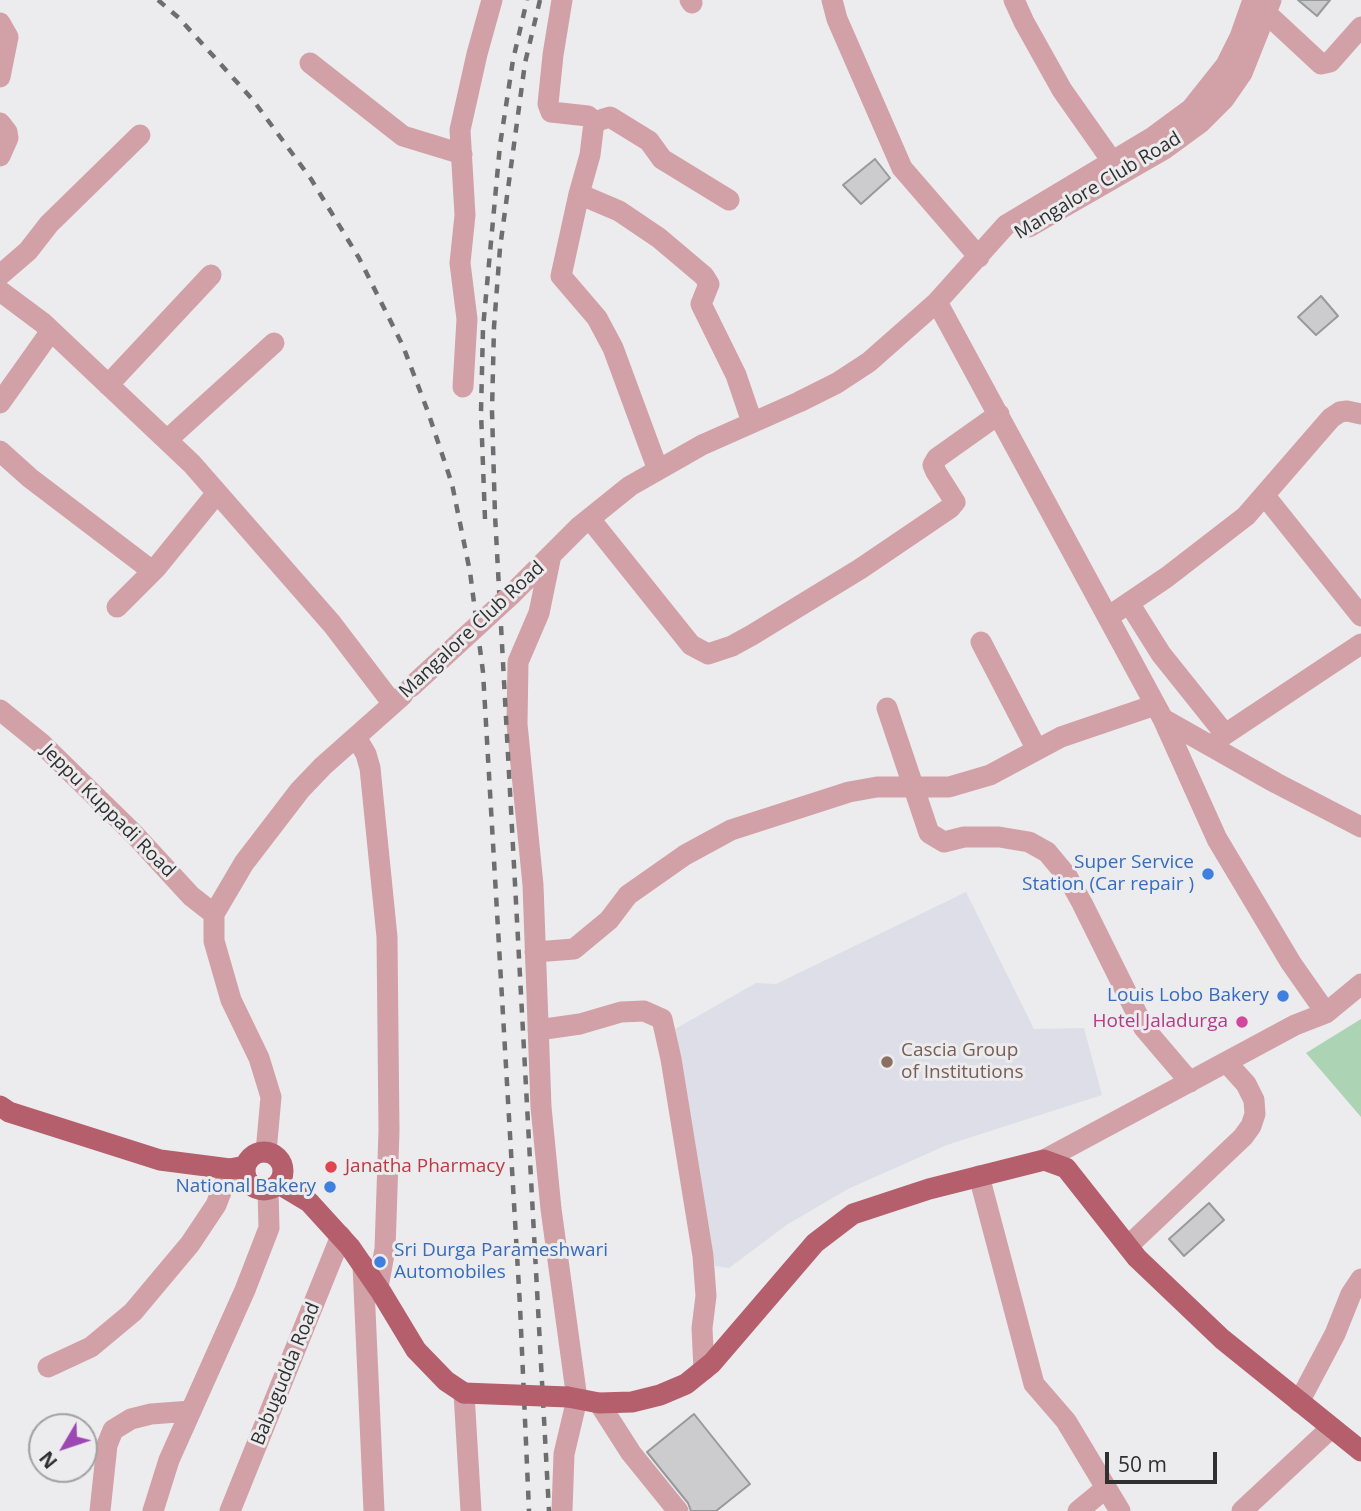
<!DOCTYPE html>
<html>
<head>
<meta charset="utf-8">
<style>
	body { margin:0 }
	#map { position:relative; width:1361px; height:1511px; overflow:hidden; background:#ececee; font-family:"Open Sans",sans-serif }
	canvas { display:block }
	.north { position:absolute; left:28px; top:1413px; width:70px; height:70px; box-sizing:border-box; background:#ececee; border:2px solid #a1a1a2; border-radius:50%; rotate:231deg; font-size:19px; font-weight:700; line-height:28px; text-align:center; color:#303031 }
	.north::after { content:''; display:block; margin:auto; width:24px; height:32px; background:#9d47b5; clip-path:polygon(50% 0,100% 100%,50% 72%,0 100%) }
	.scale { position:absolute; left:1105px; top:1452px; width:112px; height:32px; box-sizing:border-box; border:4px solid #303031; border-top:0; padding-left:9px; font-size:21px; line-height:24px; white-space:nowrap; color:#303031; -webkit-text-stroke:5px #ececee; paint-order:stroke }
</style>
</head>
<body>
<div id="map">
<canvas width="1361" height="1511"></canvas>
<div class="north">N</div>
<div class="scale">50 m</div>
</div>
<script>
const ctx = document.querySelector('canvas').getContext('2d');
ctx.lineJoin = 'round';
function paint(path, color) { ctx.fillStyle = color; ctx.fill(path, 'evenodd'); }
const shape = rows => new Path2D(rows.map(r => 'M' + r).join(''));
function stroke(path, color, width, dash) { ctx.strokeStyle = color; ctx.lineWidth = width; ctx.lineCap = dash ? 'butt' : 'round'; ctx.setLineDash(dash || []); ctx.stroke(path); }
function write(font, color, halo, rows, align = 'center') {
  ctx.font = font + ' "Open Sans",sans-serif'; ctx.lineWidth = 6; ctx.setLineDash([]); ctx.textBaseline = 'middle'; ctx.strokeStyle = halo; ctx.fillStyle = color; for (const [text, x, y, turn = 0] of rows) {
    ctx.save(); ctx.translate(x, y); ctx.rotate((+turn || 0) * Math.PI / 180); ctx.textAlign = isNaN(turn) ? turn : align; if (halo) ctx.strokeText(text, 0, 0); ctx.fillText(text, 0, 0); ctx.restore();
  }
}
paint(shape([
	[966,892,1034,1029,1084,1028,1102,1095,947,1145,848,1189,788,1224,729,1268,715,1266,675,1029,756,983,776,984]
]), '#dddee7');
paint(shape([
	[1361,1019,1361,1117,1306,1053]
]), '#acd3b4');
const building = shape([
	[1298,0,1330,0,1317,16,1298,0],
	[875,159,890,178,861,204,843,185,875,159],
	[1321,296,1338,316,1316,335,1298,317,1321,296],
	[1209,1203,1224,1220,1184,1256,1169,1239,1209,1203],
	[694,1414,750,1484,716,1511,691,1511,688,1503,647,1452,694,1414]
]);
paint(building, '#ccccce');
stroke(building, '#98999a', 2);
stroke(shape([
	[562,0,553,55,548,104,551,112,588,116,594,122],
	[690,0,692,3],
	[832,0,837,19,902,168,979,257],
	[1014,0,1024,22,1062,90,1112,161],
	[1265,12,1321,64,1330,62,1361,27],
	[0,23,8,37,0,77],
	[310,63,403,136,462,154],
	[594,122,590,155,579,194,561,276,597,318,613,348,658,470],
	[594,122,610,117,649,141,662,159,729,200],
	[0,123,7,132,8,138,0,156],
	[579,194,619,211,659,238,704,276,709,284,701,304,736,375,752,422],
	[1029,227,1163,150,1200,123,1224,99,1242,73,1271,0],
	[0,275,28,251,49,224,140,135],
	[0,291,43,323,192,464,332,624,393,704],
	[937,302,1163,719,1276,783,1361,827],
	[108,385,211,275],
	[463,387,467,319,460,263,465,215,460,130,477,54,492,0],
	[0,403,51,331],
	[167,440,274,343],
	[0,451,30,478,147,567,156,568,217,493],
	[1265,496,1361,616],
	[590,519,691,645,708,654,732,646,752,635,860,569,950,508,955,502,936,472,933,465,937,458,999,414],
	[551,555,539,613,518,662,517,724,533,885,541,1107,551,1209,577,1399,564,1454,562,1511],
	[511,595,579,527,630,486,702,445,799,402,837,383,869,362,937,302,1006,225,1153,137,1191,109,1226,65,1240,37,1253,0],
	[1129,603,1161,654,1225,734],
	[117,607,156,568],
	[1108,617,1167,577,1246,516,1331,418,1340,412,1347,411,1361,414],
	[981,642,1037,750],
	[887,708,929,833,944,842,964,837,999,837,1029,842,1047,852,1067,876,1082,903,1144,1028,1190,1082],
	[0,710,42,744,134,834,191,896,214,914],
	[1163,719,1217,839,1291,963,1326,1013],
	[356,737,366,754,370,768,387,937,389,1131,385,1249,378,1287],
	[1212,747,1221,737,1361,644],
	[535,952,574,949,609,920,628,895,685,855,731,830,849,792,877,787,949,787,990,775,1061,737,1155,705],
	[538,1030,580,1024,621,1012,644,1011,662,1019,671,1059,703,1256,706,1296,702,1328,704,1370],
	[266,1152,271,1097,259,1058,231,1000,214,941,214,914,244,863,300,790,323,766,403,695],
	[1044,1160,1295,1025,1326,1013,1361,984],
	[979,1176,1034,1384,1066,1421,1120,1511],
	[1128,1246,1243,1137,1251,1126,1255,1114,1254,1100,1246,1084,1227,1063],
	[363,1265,374,1511],
	[48,1367,91,1347,133,1312,190,1244,216,1205,230,1169],
	[464,1393,471,1511],
	[1299,1402,1335,1334,1351,1294,1361,1279],
	[599,1403,631,1453,678,1511],
	[100,1511,107,1445,113,1430,131,1419,151,1414,191,1411],
	[153,1511,169,1460,245,1290,269,1228,268,1190],
	[230,1511,341,1236],
	[1078,1511,1106,1488],
	[1242,1511,1331,1428]
]), '#d2a1a7', 21);
stroke(shape([
	[0,1106,9,1112,160,1160,230,1169,245,1166],
	'245 1171a19 19 0 1 1 38 0a19 19 0 1 1-38 0Z',
	[279,1184,309,1202,350,1247,381,1292,416,1350,446,1381,464,1393],
	[568,1397,599,1403,632,1402,660,1395,686,1384,712,1363,815,1243,853,1214,929,1189,1044,1160,1066,1168,1137,1258,1222,1339,1361,1451]
]), '#b55f6d', 21);
stroke(shape([
	[158,0,179,18,253,100,311,179,359,258,403,346,428,412,452,484,470,572,483,672,520,1306,529,1511],
	[540,0,525,63,500,248,494,327,492,411,495,515,549,1511],
	[485,519,481,412,483,328,500,145,513,60,527,0]
]), '#6e6e6f', 4.5, [9, 9]);
stroke(shape([
	[411,687,511,595]
]), '#d2a1a7', 21);
stroke(shape([
	[464,1393,568,1397]
]), '#b55f6d', 21);
for (const [x, y, r, color] of [
	[1208,874,7,"#3f7fe0"],
	[1283,996,7,"#3f7fe0"],
	[1242,1022,7,"#d1479c"],
	[887,1062,7,"#8d6e63"],
	[331,1167,7,"#e0444e"],
	[330,1187,7,"#3f7fe0"],
	[380,1262,7,"#3f7fe0"]
]) { const dot = new Path2D(); dot.arc(x, y, r, 0, 2 * Math.PI); ctx.fillStyle = color; ctx.fill(dot); stroke(dot, '#ececee', 2.5); }
write('19px', '#303031', '#ececee', [
	["Mangalore Club Road",1098,186,-31],
	["Mangalore Club Road",472,630,-43],
	["Jeppu Kuppadi Road",108,811,45],
	["Babugudda Road",286,1374,-68]
]);
write('19px', '#366cbe', '#ececee', [
	["Super Service",1194,863],
	["Station (Car repair )",1194,885],
	["Louis Lobo Bakery",1269,996],
	["National Bakery",316,1187],
	["Sri Durga Parameshwari",394,1251,"left"],
	["Automobiles",394,1273,"left"]
], 'right');
write('19px', '#b23c85', '#ececee', [
	["Hotel Jaladurga",1228,1022]
], 'right');
write('19px', '#785e54', '#ececee', [
	["Cascia Group",901,1051],
	["of Institutions",901,1073]
], 'left');
write('19px', '#be3a42', '#ececee', [
	["Janatha Pharmacy",345,1167]
], 'left');
</script>
</body>
</html>
